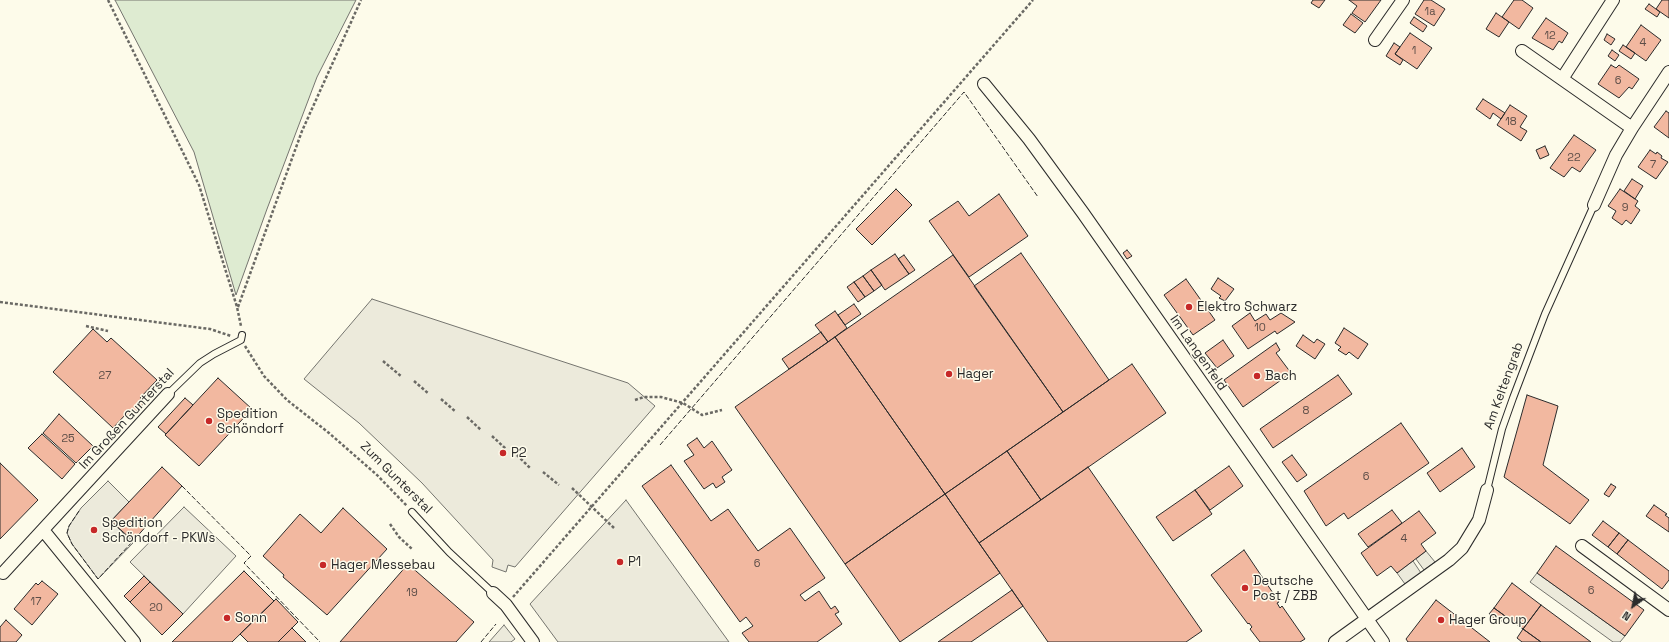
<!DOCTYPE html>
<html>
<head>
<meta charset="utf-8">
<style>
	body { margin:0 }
	#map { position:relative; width:1669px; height:642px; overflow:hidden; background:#fdfbea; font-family:"Space Grotesk",sans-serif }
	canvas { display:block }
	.north { position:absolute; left:1613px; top:586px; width:40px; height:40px; -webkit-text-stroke:3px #fdfbea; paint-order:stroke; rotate:213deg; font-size:11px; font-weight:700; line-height:16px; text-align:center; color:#2b2b2b }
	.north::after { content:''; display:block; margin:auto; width:14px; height:18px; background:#2b2b2b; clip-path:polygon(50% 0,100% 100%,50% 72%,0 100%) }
</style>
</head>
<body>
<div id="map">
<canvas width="1669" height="642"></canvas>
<div class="north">N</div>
</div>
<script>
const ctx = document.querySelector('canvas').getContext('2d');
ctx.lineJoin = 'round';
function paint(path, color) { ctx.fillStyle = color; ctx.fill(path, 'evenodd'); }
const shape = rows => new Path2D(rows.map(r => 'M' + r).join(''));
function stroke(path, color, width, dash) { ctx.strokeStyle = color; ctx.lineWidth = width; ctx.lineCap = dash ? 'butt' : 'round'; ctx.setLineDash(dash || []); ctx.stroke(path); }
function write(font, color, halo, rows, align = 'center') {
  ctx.font = font + ' "Space Grotesk",sans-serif'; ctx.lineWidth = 3; ctx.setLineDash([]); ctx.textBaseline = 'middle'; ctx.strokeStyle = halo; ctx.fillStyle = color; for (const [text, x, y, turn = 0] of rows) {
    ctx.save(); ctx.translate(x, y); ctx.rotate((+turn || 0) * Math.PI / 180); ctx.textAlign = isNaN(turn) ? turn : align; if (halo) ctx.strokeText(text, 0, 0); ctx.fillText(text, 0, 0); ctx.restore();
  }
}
const green = shape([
	[115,0,356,0,317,77,267,209,236,295,194,152,115,0]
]);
paint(green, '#deebd1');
stroke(green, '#74746e', 1);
const parking = shape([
	[372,299,628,383,655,406,515,567,508,565,506,572,492,567,493,560,422,483,359,423,304,379,372,299],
	[108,481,129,502,111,521,133,543,98,579,72,544,67,533,69,526,81,508,108,481],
	[626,500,729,642,558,642,530,604,626,500],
	[184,507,236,556,183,614,130,562,184,507],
	[1426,551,1435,562,1424,570,1416,559,1426,551],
	[1413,561,1421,573,1405,584,1397,573,1413,561],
	[1537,573,1625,636,1620,642,1613,642,1530,582,1537,573],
	[504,625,515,639,511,642,489,642,504,625]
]);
paint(parking, '#eceadb');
stroke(parking, '#74746e', 1);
const building = shape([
	[1313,0,1325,0,1319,8,1311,3,1313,0],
	[1349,0,1381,0,1365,22,1352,13,1357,6,1349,0],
	[1424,0,1431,0,1445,9,1434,26,1415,14,1424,0],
	[1514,0,1522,0,1533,8,1519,29,1502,17,1514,0],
	[1662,0,1669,0,1669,18,1656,9,1662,0],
	[1649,4,1660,12,1657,17,1645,9,1649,4],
	[1496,13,1509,22,1499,37,1486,29,1496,13],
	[1351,14,1363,23,1355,33,1343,25,1351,14],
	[1414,17,1427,26,1423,32,1410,23,1414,17],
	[1546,18,1568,33,1562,43,1559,41,1553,50,1532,38,1546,18],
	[1641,25,1661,40,1646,61,1626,47,1641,25],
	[1410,33,1432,48,1417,69,1395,54,1410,33],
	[1607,34,1615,39,1611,45,1604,40,1607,34],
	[1394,43,1400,47,1395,54,1403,60,1400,65,1386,56,1394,43],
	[1623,45,1635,53,1631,59,1619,51,1623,45],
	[1612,50,1619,55,1615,61,1608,56,1612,50],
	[1611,65,1616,68,1619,65,1639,79,1632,89,1629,87,1619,98,1598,84,1611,65],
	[1483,99,1505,113,1501,119,1493,113,1490,119,1476,109,1483,99],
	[1510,105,1527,116,1520,127,1527,131,1521,141,1497,125,1510,105],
	[1666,111,1669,113,1669,138,1654,127,1666,111],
	[1574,135,1596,150,1580,172,1572,167,1564,177,1550,168,1574,135],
	[1545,146,1549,155,1540,159,1536,150,1545,146],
	[1650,150,1656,154,1657,152,1662,156,1661,158,1668,162,1656,179,1638,167,1650,150],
	[1632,179,1643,186,1635,199,1624,191,1632,179],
	[896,189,912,205,872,245,856,229,896,189],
	[1620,189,1638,201,1635,206,1640,210,1631,224,1626,220,1622,225,1612,218,1616,211,1608,206,1620,189],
	[999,194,1028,236,969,277,929,221,958,201,969,216,999,194],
	[1127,250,1132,256,1127,259,1123,253,1127,250],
	[1021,253,1109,380,1063,412,974,286,1021,253],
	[895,254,909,274,885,290,871,270,895,254],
	[904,255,915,270,909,274,898,259,904,255],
	[953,255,1063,412,945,494,835,337,953,255],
	[871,270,882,285,874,291,863,276,871,270],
	[863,276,874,291,865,297,854,282,863,276],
	[1218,278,1234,289,1225,301,1219,298,1221,296,1211,289,1218,278],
	[1186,279,1215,320,1193,335,1164,295,1186,279],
	[854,282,865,297,858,302,847,287,854,282],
	[854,304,861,314,845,325,838,315,854,304],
	[835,311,847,328,828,342,815,325,835,311],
	[1250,313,1255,321,1266,314,1270,320,1281,313,1295,322,1277,334,1275,331,1248,349,1232,326,1250,313],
	[1344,328,1368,344,1358,359,1349,352,1346,355,1338,350,1341,347,1335,343,1344,328],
	[93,329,107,342,111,338,157,380,140,398,145,402,130,418,126,414,113,428,53,372,93,329],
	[821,332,828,342,789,369,782,359,821,332],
	[1303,335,1314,343,1317,339,1325,344,1315,359,1296,346,1303,335],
	[835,337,945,494,845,564,735,407,835,337],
	[1223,340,1234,356,1217,368,1205,353,1223,340],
	[1276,343,1280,350,1276,353,1291,373,1243,407,1224,380,1276,343],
	[1132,364,1166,413,1041,500,1007,451,1132,364],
	[1338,375,1352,394,1273,448,1260,429,1338,375],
	[218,378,252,409,199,466,165,435,218,378],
	[1527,395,1558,406,1543,465,1589,500,1570,524,1504,477,1527,395],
	[185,398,193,405,166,434,158,427,185,398],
	[59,414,93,446,76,463,43,433,59,414],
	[1401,423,1429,463,1348,519,1344,513,1326,526,1304,491,1401,423],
	[42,434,75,464,62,479,28,448,42,434],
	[697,438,704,448,712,441,732,470,722,477,725,482,716,488,713,483,704,489,684,461,694,455,687,445,697,438],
	[1462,448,1475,467,1440,492,1427,473,1462,448],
	[1007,451,1041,500,979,543,945,494,1007,451],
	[1292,455,1307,475,1297,482,1282,462,1292,455],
	[0,463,38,500,0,539,0,463],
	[671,465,711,521,728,509,758,551,790,528,825,578,800,595,805,601,819,591,831,609,835,606,839,612,835,614,842,624,817,642,749,642,742,633,753,626,746,617,740,622,642,486,671,465],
	[1229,466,1243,486,1210,510,1195,490,1229,466],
	[162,467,182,486,133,541,111,521,162,467],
	[1088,467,1202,631,1186,642,1048,642,979,543,1088,467],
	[1611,484,1616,487,1609,497,1604,494,1611,484],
	[1195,490,1212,514,1173,541,1156,517,1195,490],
	[945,494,1000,573,900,642,845,564,945,494],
	[1654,505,1667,514,1665,515,1669,518,1669,532,1646,516,1654,505],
	[343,508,387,549,327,615,283,577,284,575,263,556,300,514,321,533,343,508],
	[1392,510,1402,523,1368,547,1358,534,1392,510],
	[1419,511,1436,533,1421,544,1426,551,1397,573,1391,566,1377,576,1361,553,1419,511],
	[1603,521,1619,533,1608,547,1592,535,1603,521],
	[1619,533,1628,540,1617,554,1608,547,1619,533],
	[1628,540,1669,571,1669,580,1662,589,1617,554,1628,540],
	[1556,546,1644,610,1625,636,1537,573,1556,546],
	[1244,550,1279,602,1277,603,1280,608,1282,606,1305,639,1300,642,1260,642,1250,629,1252,627,1249,623,1248,624,1211,575,1244,550],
	[408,564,474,622,456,642,340,642,408,564],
	[244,571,274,601,232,642,172,642,244,571],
	[144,576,150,582,130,602,124,596,144,576],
	[42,581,58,594,32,625,14,609,36,583,38,585,42,581],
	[150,582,183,614,162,635,130,602,150,582],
	[1512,583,1541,605,1523,629,1494,608,1512,583],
	[1012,590,1023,606,971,642,938,642,1012,590],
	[276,599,298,622,278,642,248,642,240,634,276,599],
	[1436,600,1490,642,1408,642,1406,639,1436,600],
	[1541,605,1591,642,1541,642,1523,629,1541,605],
	[1494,608,1505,616,1500,623,1489,614,1494,608],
	[6,620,22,635,16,642,0,642,0,627,6,620],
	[292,628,306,642,278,642,292,628],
	[1523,629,1541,642,1522,642,1517,638,1523,629]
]);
paint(building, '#f2b8a0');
stroke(building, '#2b2b2b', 1);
const service = shape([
	[168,394,200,363,214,354,241,340,242,335],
	[1487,490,1502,429,1513,398,1545,314,1594,205],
	[412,512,449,552,493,593]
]);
const minor = shape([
	[1375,40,1403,0],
	[1522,51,1632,128],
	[1562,79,1613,0],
	[984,84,1029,139,1083,213,1383,642],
	[1594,205,1616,155,1632,128,1669,72],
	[43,530,134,642],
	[1582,546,1669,610],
	[3,573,168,394],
	[493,593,506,605,533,642],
	[1335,642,1449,560,1462,548,1479,520,1487,490]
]);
stroke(service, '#2b2b2b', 8);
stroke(minor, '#2b2b2b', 14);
stroke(shape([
	[108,0,199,185,237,307,241,326],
	[0,302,210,329,231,336],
	[238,307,302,131,361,0],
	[86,326,108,331],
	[245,346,264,376,287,400,329,433,377,475,407,506],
	[383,361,402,377],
	[414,381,429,394],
	[441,399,456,412],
	[635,400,644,397,661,397,683,403,702,415,722,410],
	[467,417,481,430],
	[492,436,506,449],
	[517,455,531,469],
	[543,472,559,485],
	[572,488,614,528],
	[390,524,399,537,412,549],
	[513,597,1033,0]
]), '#6a6964', 2.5, [3, 2]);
stroke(service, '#fdfbea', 6);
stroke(minor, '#fdfbea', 12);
stroke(shape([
	[660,445,964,92,1038,197],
	[182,486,251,556,244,563,320,642],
	[79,511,69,526,67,533,72,544,98,579,133,541],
	[481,642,496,624]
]), '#2b2b2b', 1, [5, 2]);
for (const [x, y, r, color] of [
	[1189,307,4,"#c62828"],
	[949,374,4,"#c62828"],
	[1257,376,4,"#c62828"],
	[209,421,4,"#c62828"],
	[503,453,4,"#c62828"],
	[94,530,4,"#c62828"],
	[620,562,4,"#c62828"],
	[323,565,4,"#c62828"],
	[1245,588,4,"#c62828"],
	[227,618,4,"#c62828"],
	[1441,620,4,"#c62828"]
]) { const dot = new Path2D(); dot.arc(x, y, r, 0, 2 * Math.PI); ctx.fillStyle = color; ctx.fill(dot); stroke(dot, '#fdfbea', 1.5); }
write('11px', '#5d4e48', null, [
	["1a",1430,12],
	["12",1550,36],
	["4",1643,43],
	["1",1414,51],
	["6",1618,81],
	["18",1511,122],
	["22",1574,158],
	["7",1653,165],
	["9",1625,208],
	["10",1260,328],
	["27",105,376],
	["8",1306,411],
	["25",68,439],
	["6",1366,477],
	["4",1404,539],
	["6",757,564],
	["6",1591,591],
	["19",412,593],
	["17",36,602],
	["20",156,608]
]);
write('13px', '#2b2b2b', '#fdfbea', [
	["Elektro Schwarz",1197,307],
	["Hager",957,374],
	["Bach",1265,376],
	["Spedition",217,414],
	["Schöndorf",217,429],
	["P2",511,453],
	["Spedition",102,523],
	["Schöndorf - PKWs",102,538],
	["P1",628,562],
	["Hager Messebau",331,565],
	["Deutsche",1253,581],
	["Post / ZBB",1253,596],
	["Sonn",235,618],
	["Hager Group",1449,620]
], 'left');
write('13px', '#2b2b2b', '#fdfbea', [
	["Im Langenfeld",1198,353,55],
	["Am Keltengrab",1504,386,-70],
	["Im Großen Gunterstal",127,419,-47],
	["Zum Gunterstal",396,478,45]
]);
</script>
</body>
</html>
